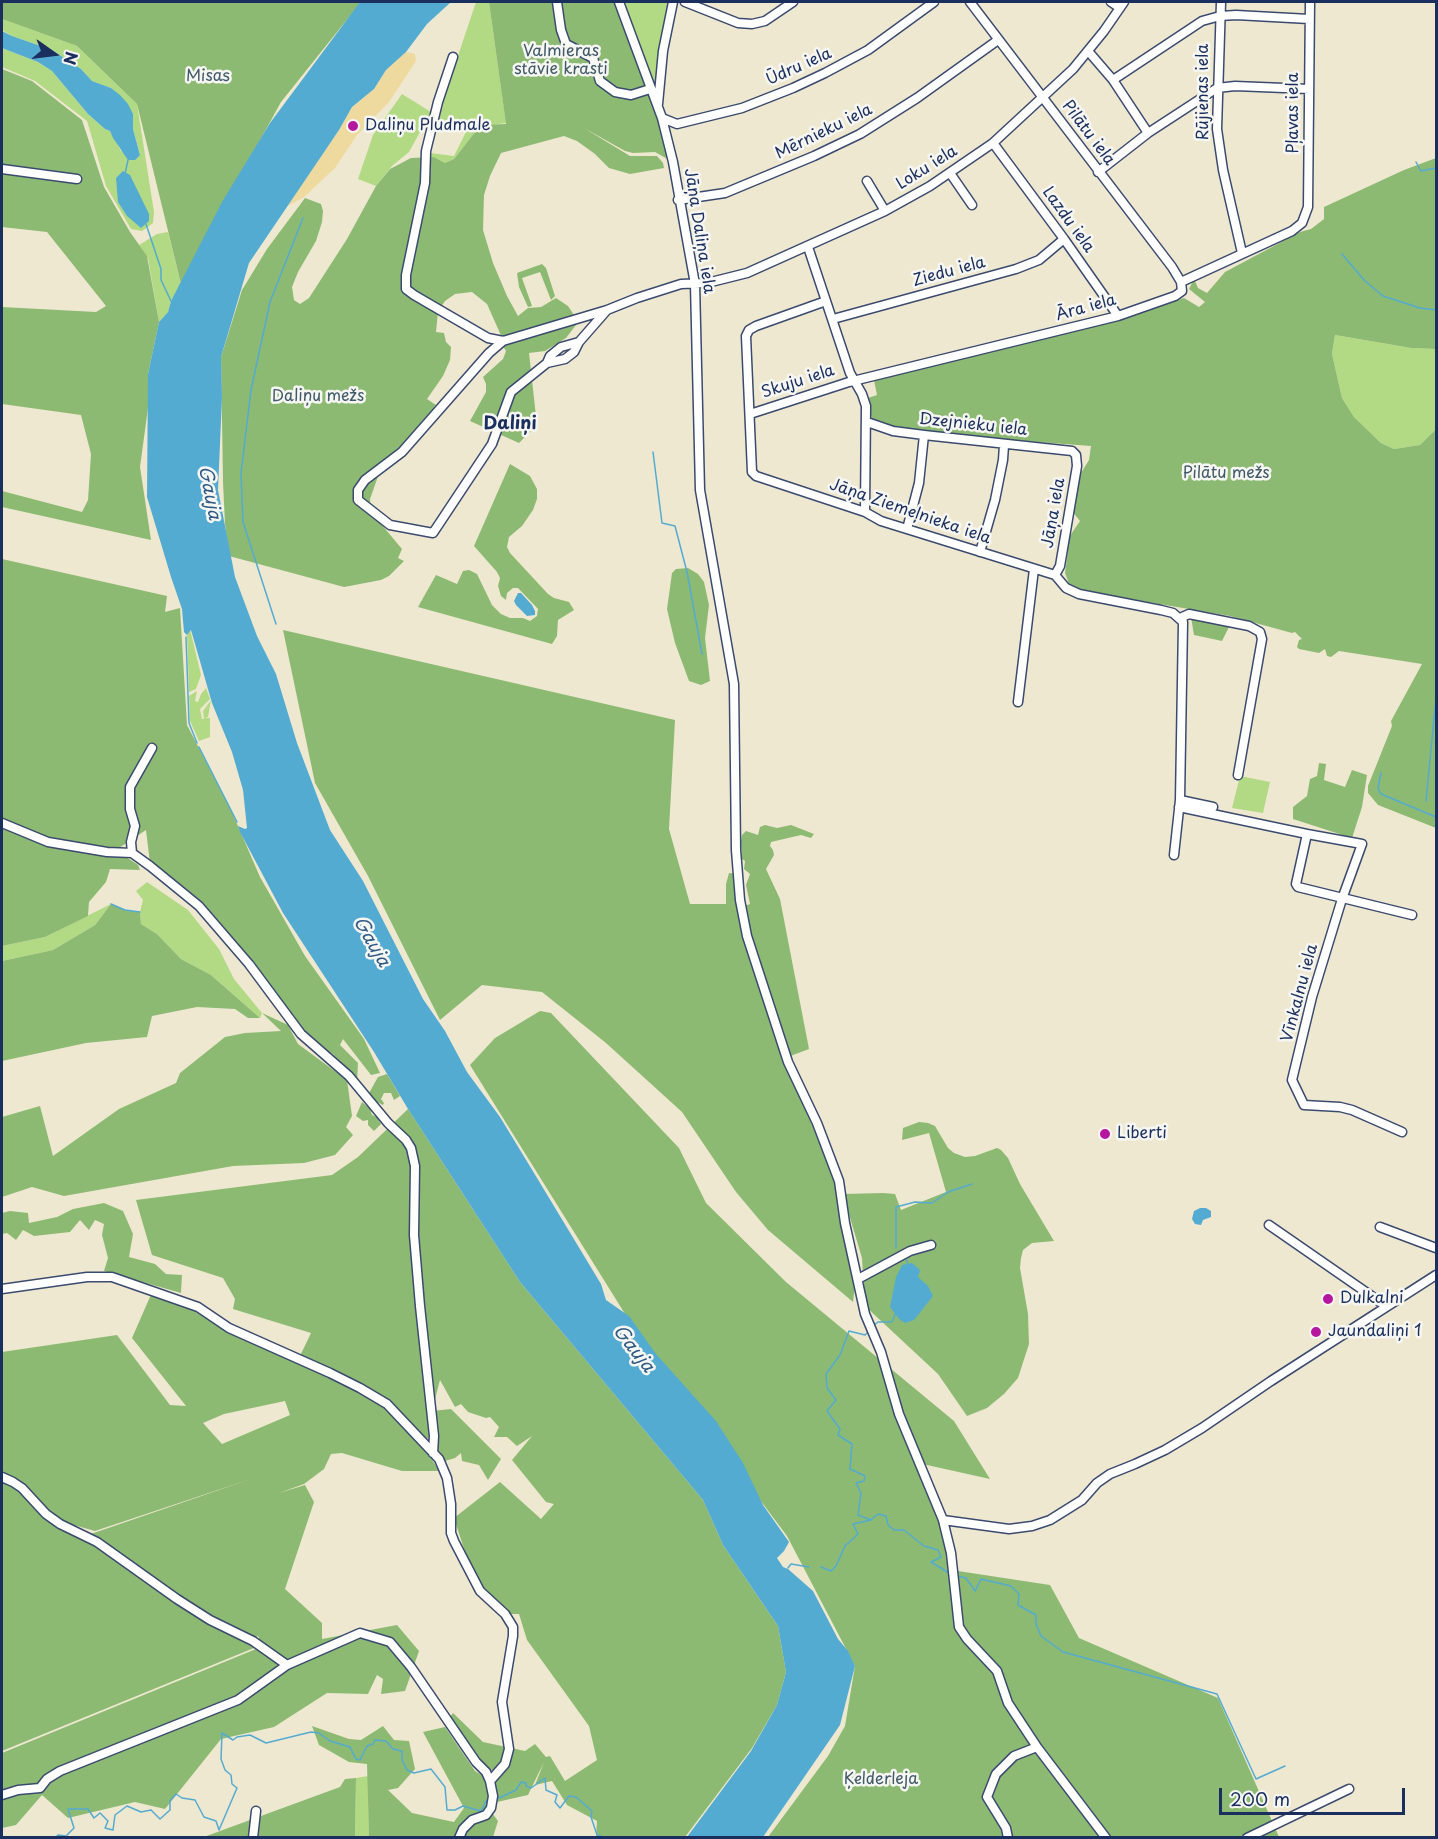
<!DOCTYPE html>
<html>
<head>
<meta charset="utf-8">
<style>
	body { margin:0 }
	#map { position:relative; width:1438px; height:1839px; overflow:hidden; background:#efe8d1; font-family:"Playpen Sans",sans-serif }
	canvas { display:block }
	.frame { position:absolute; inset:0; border:3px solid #1b2f5e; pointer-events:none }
	.north { position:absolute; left:24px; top:24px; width:60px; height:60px; -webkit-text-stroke:4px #f6f6f2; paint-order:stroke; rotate:104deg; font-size:16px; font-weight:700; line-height:24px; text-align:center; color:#1b2f5e }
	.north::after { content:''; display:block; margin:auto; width:21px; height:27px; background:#1b2f5e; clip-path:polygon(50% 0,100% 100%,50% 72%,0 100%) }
	.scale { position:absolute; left:1219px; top:1788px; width:186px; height:27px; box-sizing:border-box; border:3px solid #1b2f5e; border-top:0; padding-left:8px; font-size:18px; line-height:21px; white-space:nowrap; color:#1b2f5e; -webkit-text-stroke:4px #f6f6f2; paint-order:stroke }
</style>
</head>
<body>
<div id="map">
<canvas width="1438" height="1839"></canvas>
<div class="frame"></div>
<div class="north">N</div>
<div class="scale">200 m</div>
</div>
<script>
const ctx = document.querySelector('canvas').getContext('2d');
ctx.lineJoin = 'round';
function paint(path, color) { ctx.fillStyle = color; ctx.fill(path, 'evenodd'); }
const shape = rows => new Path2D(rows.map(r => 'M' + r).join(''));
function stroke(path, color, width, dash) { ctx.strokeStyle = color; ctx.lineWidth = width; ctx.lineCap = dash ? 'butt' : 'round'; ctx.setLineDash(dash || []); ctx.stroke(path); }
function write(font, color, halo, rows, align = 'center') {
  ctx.font = font + ' "Playpen Sans",sans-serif'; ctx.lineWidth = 5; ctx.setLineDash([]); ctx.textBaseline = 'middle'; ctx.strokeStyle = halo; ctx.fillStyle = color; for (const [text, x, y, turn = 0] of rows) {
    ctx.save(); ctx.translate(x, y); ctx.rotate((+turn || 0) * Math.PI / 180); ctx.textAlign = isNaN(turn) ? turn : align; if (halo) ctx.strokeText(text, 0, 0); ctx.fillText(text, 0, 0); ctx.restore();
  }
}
paint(shape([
	[476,2,489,2,506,123,479,127,454,159,445,163,434,157,429,157,430,153,454,156,466,132,464,130,435,124],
	[619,2,673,2,658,104],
	[2,19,77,46,137,104,154,212,153,223,145,229,142,231,131,229,106,186,87,121,35,81,2,67,2,48,38,62,52,71,88,114,105,129,110,131,121,151,140,154,133,129,133,114,111,88,92,81,81,69,52,50,12,36,2,30],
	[402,94,431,112,409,152,392,166,376,186,358,179,373,135],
	[168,232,181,284,171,301,168,312,159,322,148,258,139,245,157,234],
	[1335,335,1411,348,1436,349,1436,429,1420,445,1394,449,1381,443,1354,417,1342,398,1332,354],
	[190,629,201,675,196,689,189,692,187,635],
	[206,688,210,699,200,709,202,719,204,719,203,711,211,700,208,717,205,718,210,718,210,737,199,741,190,721,189,696,197,691,195,701,198,702,201,694],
	[1240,776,1270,782,1263,813,1232,808],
	[147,882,188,910,219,949,234,979,262,1013,260,1018,211,975,181,959,157,934,141,924,140,912,143,900,136,891],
	[111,904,95,925,53,950,2,961,2,946,45,937],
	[368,1776,369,1837,355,1838,356,1778]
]), '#b2da84');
paint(shape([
	[2,2,361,2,281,102,181,284,137,104,77,46,2,19],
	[489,2,619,2,673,162,655,152,633,153,625,151,584,128,630,156,657,156,663,163,664,168,630,174,609,168,595,154,577,141,564,136,501,153,490,176,484,195,483,230,493,263,507,296,518,316,528,308,541,307,556,298,568,306,576,318,576,325,566,338,545,351,529,353,537,425,519,443,470,421,486,392,486,384,483,377,503,359,506,351,500,341,503,340,487,304,472,292,455,294,445,301,438,311,436,332,444,333,446,342,451,347,450,360,443,376,427,399,436,405,381,468,370,499,371,512,402,549,398,558,404,561,389,576,381,580,344,587,229,556,225,524,223,482,221,357,242,290,267,249,305,198,321,204,323,211,322,222,316,241,298,272,292,287,294,300,300,304,309,298,347,239,376,186,390,169,411,158,434,157,445,163,454,159,479,127,483,125,506,124],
	[2,69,32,81,82,120,104,187,130,232,147,256,159,322,148,374,148,408,140,467,151,540,2,507,2,491,82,512,88,500,91,454,81,415,2,404,2,307,96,312,106,306,47,232,2,227],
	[1436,158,1436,349,1411,348,1335,335,1332,354,1342,398,1354,417,1381,443,1394,449,1420,445,1436,429,1436,828,1378,805,1368,793,1368,786,1392,726,1391,721,1422,664,1339,651,1331,657,1327,656,1325,649,1319,653,1299,649,1297,647,1299,640,1302,639,1295,632,1292,633,1230,616,1071,589,1065,573,1068,551,1067,540,1080,521,1072,511,1076,481,1089,460,1091,446,930,434,912,429,892,429,874,423,871,416,868,398,877,395,874,380,1117,318,1184,298,1199,307,1205,302,1189,289,1194,279,1198,288,1207,293,1225,272,1300,232,1311,229,1324,219,1324,207,1404,170],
	[542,264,546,268,555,296,551,300,540,272,522,278,532,306,528,307,519,287,517,273],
	[510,464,530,476,537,489,537,499,533,510,522,526,509,537,507,547,510,553,548,594,554,598,569,602,574,610,558,620,557,636,552,644,418,607,436,575,457,584,463,571,469,570,477,574,492,605,501,614,510,618,523,618,530,621,537,616,538,609,518,588,513,588,507,593,506,600,501,596,498,586,500,578,497,572,474,546],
	[2,559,167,596,165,612,180,608,187,725,231,810,260,877,305,956,364,1039,380,1073,371,1075,343,1039,340,1045,358,1063,357,1083,333,1054,308,1043,218,923,174,880,150,863,146,830,116,850,138,865,140,870,110,869,106,882,89,902,88,916,45,937,2,946],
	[688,568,698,574,704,582,709,605,705,638,710,681,701,685,689,681,675,643,667,609,672,573,676,569],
	[1191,617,1230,625,1222,641,1194,635],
	[283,630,675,720,669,829,690,904,726,904,726,884,729,873,738,874,739,908,750,904,746,885,750,874,744,869,745,861,742,859,741,841,742,835,746,831,758,835,760,827,765,825,777,828,791,825,814,834,811,838,801,835,771,842,770,846,773,850,774,855,766,869,780,899,809,1049,785,1058,835,1182,856,1276,853,1302,768,1230,736,1192,682,1112,606,1043,542,992,482,985,440,1020,368,876,315,783],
	[1319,763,1326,764,1324,780,1345,787,1352,770,1367,775,1362,807,1352,838,1293,819,1293,807,1307,796,1310,779,1317,776],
	[111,904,125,910,140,912,141,924,157,934,181,959,211,975,260,1018,248,1018,235,1009,197,1007,152,1016,147,1037,86,1043,2,1061,2,961,53,950,95,925],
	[540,1011,551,1013,679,1148,706,1203,786,1282,954,1421,990,1479,918,1463,958,1571,1050,1585,1079,1638,1218,1698,1279,1837,768,1837,828,1756,845,1726,855,1666,787,1536,645,1346,470,1065,495,1038],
	[262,1013,288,1025,298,1044,347,1080,352,1116,346,1127,353,1135,335,1155,304,1163,233,1166,64,1196,32,1187,2,1197,2,1117,40,1106,53,1156,119,1109,176,1083,180,1073,225,1037,245,1033,281,1031],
	[387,1074,400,1096,394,1100,391,1093,384,1093,381,1099,384,1103,383,1105,375,1101,368,1095,378,1077],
	[362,1102,370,1109,372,1115,377,1117,381,1124,374,1131,368,1125,368,1120,363,1121,356,1116],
	[408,1109,520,1282,703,1500,723,1545,778,1626,786,1672,777,1705,752,1748,685,1837,596,1837,597,1821,567,1805,552,1781,535,1785,544,1762,528,1795,497,1802,490,1810,498,1821,493,1837,369,1837,367,1764,349,1762,319,1745,312,1726,349,1739,361,1740,383,1726,394,1740,409,1741,415,1769,398,1788,388,1790,412,1813,454,1822,464,1808,423,1732,445,1727,475,1771,494,1783,503,1772,496,1767,494,1772,474,1755,452,1725,450,1717,453,1713,483,1742,525,1751,535,1744,546,1757,550,1756,565,1781,597,1760,589,1726,527,1640,519,1614,507,1614,483,1591,468,1561,454,1518,500,1482,541,1519,554,1504,546,1502,512,1460,532,1436,517,1446,507,1437,494,1437,499,1427,490,1417,486,1418,468,1412,461,1404,455,1407,440,1380,432,1411,451,1409,501,1459,488,1480,479,1465,462,1461,461,1453,455,1458,445,1461,440,1456,435,1437,420,1440,439,1471,402,1471,342,1453,331,1454,324,1469,304,1484,279,1493,305,1485,314,1502,285,1589,322,1623,322,1639,397,1625,419,1651,405,1691,381,1694,383,1679,377,1675,368,1694,327,1693,274,1727,221,1739,165,1809,135,1802,68,1818,42,1795,16,1825,2,1828,2,1753,256,1649,259,1637,257,1636,254,1648,2,1751,2,1480,13,1485,82,1537,251,1479,95,1531,63,1522,38,1502,2,1476,2,1352,117,1335,170,1405,186,1406,132,1338,153,1290,191,1309,225,1330,299,1358,311,1333,233,1309,235,1299,223,1278,152,1255,136,1200,332,1175,358,1157],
	[285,1401,290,1415,222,1444,203,1423,224,1414],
	[919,1122,928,1123,935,1126,948,1148,954,1153,965,1157,975,1156,997,1148,1001,1150,1008,1158,1020,1184,1054,1241,1032,1243,1023,1250,1021,1258,1020,1268,1028,1314,1029,1344,1018,1378,1004,1394,987,1408,967,1416,938,1374,865,1306,862,1258,843,1194,883,1193,895,1194,901,1210,946,1192,929,1133,902,1140,903,1128],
	[104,1203,123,1211,133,1234,129,1257,155,1264,166,1274,182,1275,181,1293,104,1271,108,1258,102,1235,104,1224,95,1220,89,1230,80,1220,70,1232,34,1236,23,1230,16,1240,7,1233,2,1234,2,1213,10,1211,28,1213,29,1223,57,1217,73,1209],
	[356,1778,355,1837,201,1838,340,1787,345,1779]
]), '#8dba72');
paint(shape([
	[406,52,415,54,416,61,389,102,357,135,335,168,304,197,288,206,300,185,339,130,352,107,374,89,386,70]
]), '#eeda9e');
paint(shape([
	[360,2,451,2,427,24,406,52,386,70,374,89,352,107,339,130,249,263,221,357,222,397,218,490,235,577,257,636,276,674,297,743,330,830,363,881,423,999,445,1031,467,1072,500,1117,531,1168,601,1284,606,1300,629,1316,656,1354,716,1421,743,1463,763,1505,789,1542,784,1551,777,1558,783,1567,788,1569,813,1591,838,1639,848,1651,855,1666,840,1725,763,1837,687,1837,751,1751,777,1705,786,1672,778,1626,723,1545,703,1500,520,1282,408,1109,374,1052,283,913,240,832,238,826,245,829,247,828,243,790,232,752,212,703,191,630,187,635,184,632,182,609,171,577,147,497,148,374,159,322,168,312,171,301,222,202,270,123],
	[2,31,12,36,52,50,81,69,92,81,111,88,120,95,128,104,133,114,133,129,140,155,135,160,128,160,113,138,110,131,105,129,88,114,52,71,38,62,2,48],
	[123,171,130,175,149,214,149,221,141,228,127,216,118,202,116,178],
	[518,593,521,593,532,605,535,611,535,615,527,616,516,605,514,601],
	[1200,1208,1206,1208,1211,1211,1211,1217,1203,1220,1201,1225,1195,1224,1192,1219,1194,1211],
	[912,1263,920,1270,918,1277,928,1286,933,1296,914,1320,905,1323,899,1319,890,1307,896,1277,902,1265]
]), '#54abd1');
stroke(shape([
	[1416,162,1421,171,1436,168],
	[125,174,128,160],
	[146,224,161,269,161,280,171,301],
	[1342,254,1364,280,1383,296,1420,308,1436,310],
	[653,452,662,523,675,526,687,572,702,654],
	[276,624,243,522,241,473,251,390,270,302,303,218],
	[186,637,189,723,197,743],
	[199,747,237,822],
	[1381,773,1378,788,1381,794,1436,817],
	[1426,801,1436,698],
	[111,904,125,910,140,912],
	[896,1248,896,1207,915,1202,932,1203,948,1192,972,1184],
	[906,1259,908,1265],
	[873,1326,878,1322,892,1322,896,1312],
	[872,1519,878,1514,886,1516,888,1525,894,1530,904,1530,924,1546,938,1550,941,1557,931,1562,949,1573],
	[821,1567,831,1571,836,1566,845,1546,858,1534,853,1524,871,1520,858,1515,861,1493,856,1483,864,1481,865,1476,850,1469,852,1444,838,1435,840,1429,827,1411,836,1400,827,1388,826,1374,840,1355,849,1331,865,1335,867,1333],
	[788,1568,791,1564,809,1567],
	[958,1576,966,1578,975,1591,981,1579,1011,1586,1019,1594,1018,1605,1036,1615,1036,1624,1041,1636,1063,1652,1217,1694,1256,1779,1285,1766],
	[497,1799,516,1790,521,1782,526,1783,526,1786,531,1788,545,1778,546,1790,557,1795,555,1802,560,1808,569,1796,576,1797,592,1811,591,1817,597,1835,607,1838],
	[55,1838,58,1835,66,1836,74,1828,68,1809,88,1809,94,1818,100,1813,108,1821,105,1828,113,1830,115,1815,127,1806,141,1812,151,1810,160,1819,170,1810,170,1801,176,1794,182,1798,195,1800,204,1817,216,1821,219,1830,237,1788,232,1784,231,1775,225,1770,221,1759,222,1733,233,1740,237,1737,250,1735,266,1743,311,1732,319,1733,330,1741,350,1747,356,1759,360,1760,367,1746,373,1744,375,1740,386,1741,393,1749,402,1751,402,1760,407,1770,414,1773,431,1769,445,1787,447,1810,455,1810,463,1806,481,1811,486,1801,489,1801]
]), '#54abd1', 1.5);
const minor = shape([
	[557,2,561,30,566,44,593,58,600,81,615,92,631,95,650,89],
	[619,2,662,118,673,162,695,284,700,490,734,684,736,850,740,900,747,936,788,1062,817,1123,839,1181,845,1223,865,1314,881,1352,899,1414,943,1520,951,1553,959,1627,967,1639,997,1671,1008,1703,1037,1747,1014,1756,996,1774,987,1797,1006,1828,1008,1838],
	[685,2,738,23,752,24,765,21,793,2],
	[970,2,1172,267,1181,282],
	[1111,2,1120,8],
	[1221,2,1217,129,1223,170,1242,253],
	[1088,51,1113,80,1148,133],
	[453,57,438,102,426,151,425,183,406,275,406,289,414,295,488,338,503,341,607,310,637,298,681,284,707,283,747,273,885,211,930,186,993,143,1073,69,1104,31,1124,2],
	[1113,80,1202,21,1220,16,1236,15,1309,19],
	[658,104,663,51,673,2],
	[662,118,677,124,742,108,793,88,825,73,868,50,934,2],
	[993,143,1064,239,1118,316],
	[2,169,77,179],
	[1098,172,1148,133,1217,88,1235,86,1309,89],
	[950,173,972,205],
	[867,181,885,211],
	[678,200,725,193,814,156,860,134,917,98,998,40],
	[808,247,850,373,862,394,866,406,865,512],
	[826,301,756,326,749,330,746,336,752,472,756,476,865,512,881,521,1055,575],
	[833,319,1016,269,1039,260,1064,239],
	[503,341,489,353,402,452,365,480,358,490,358,500,390,525,433,533,492,444,511,392,547,363],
	[579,342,561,347,550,356,547,363,565,359,574,352,579,342,607,310],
	[750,414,849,382,1118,316,1175,296,1182,291,1181,282,1292,231,1302,223,1308,207,1310,2],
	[867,422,893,431,924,435,1072,451,1076,455,1077,466,1060,566,1055,575],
	[907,529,919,483,924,435],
	[980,552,995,500,1003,460,1004,445],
	[1055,575,1066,588,1079,594,1161,610,1173,613,1183,622,1180,800,1174,855],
	[1180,618,1189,614,1249,626,1260,632,1262,639,1238,775],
	[1018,702,1034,569],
	[1180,800,1213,807],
	[1179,807,1307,834,1296,884,1298,887,1412,915],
	[2,823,48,842,107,852,132,853,150,866,199,906,249,964,301,1034,349,1076,388,1123,406,1140,411,1148,415,1166,414,1235,420,1306,434,1436,433,1453],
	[1307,834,1362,844,1342,899,1312,997,1292,1080,1304,1105,1340,1107,1352,1110,1402,1132],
	[132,853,131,842,135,826,130,809,130,787,152,748],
	[1269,1225,1386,1306],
	[1380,1227,1436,1248],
	[858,1279,910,1251,931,1245],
	[2,1289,87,1277,112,1277,198,1307,229,1328,330,1373,360,1388,387,1404,439,1459,447,1478,451,1504,451,1533,454,1541,480,1591,505,1614,513,1627,513,1636,502,1702,509,1749,505,1764,490,1781],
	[2,1477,13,1482,22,1488,46,1514,60,1524,97,1542,177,1599,210,1620,253,1641,287,1665,360,1633,390,1642,411,1667,476,1762,486,1772,490,1781,493,1796,491,1808,486,1815,472,1820,463,1829,459,1838],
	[943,1520,1009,1529,1032,1526,1050,1520,1082,1500,1097,1483,1110,1474,1135,1464,1165,1450,1202,1428,1271,1381,1436,1275],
	[1037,1747,1106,1838],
	[2,1795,18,1790,40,1788,47,1779,60,1771,238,1700,287,1665],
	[253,1838,256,1811],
	[1247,1838,1349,1789]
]);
stroke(minor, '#3b4b6f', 11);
stroke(minor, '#fff', 8);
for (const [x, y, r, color] of [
	[353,126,6,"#b5179e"],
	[1105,1134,6,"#b5179e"],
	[1328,1299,6,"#b5179e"],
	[1316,1332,6,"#b5179e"]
]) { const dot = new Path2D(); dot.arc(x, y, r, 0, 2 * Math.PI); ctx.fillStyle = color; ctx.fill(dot); stroke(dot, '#f6f6f2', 2); }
write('16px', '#415a68', '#f6f6f2', [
	["Valmieras",561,52],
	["stāvie krasti",561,70],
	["Misas",208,77],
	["Daliņu mežs",318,397],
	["Pilātu mežs",1226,474],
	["Ķelderleja",881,1780]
]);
write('16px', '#1b2f5e', '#f6f6f2', [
	["Ūdru iela",799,67,-24],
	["Rūjienas iela",1204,92,-90],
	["Pļavas iela",1294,113,-90],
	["Mērnieku iela",824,132,-26],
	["Pilātu iela",1088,133,53],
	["Loku iela",927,168,-32],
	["Lazdu iela",1068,220,54],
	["Jāņa Daliņa iela",699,231,81],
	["Ziedu iela",949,272,-15],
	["Āra iela",1086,308,-15],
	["Skuju iela",798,382,-18],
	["Dzejnieku iela",973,425,6],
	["Jāņa Ziemeļnieka iela",910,512,19],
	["Jāņa iela",1054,513,-80],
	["Vīnkalnu iela",1300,993,-75]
]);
write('16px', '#1b2f5e', '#f6f6f2', [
	["Daliņu Pludmale",365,126],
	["Liberti",1117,1134],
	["Dulkalni",1340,1299],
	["Jaundaliņi 1",1328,1332]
], 'left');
write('bold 18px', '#1b2f5e', '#f6f6f2', [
	["Daliņi",510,424]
]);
write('italic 18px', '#2f5a86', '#f6f6f2', [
	["Gauja",209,493,79],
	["Gauja",371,942,60],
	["Gauja",633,1349,52]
]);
</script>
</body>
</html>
